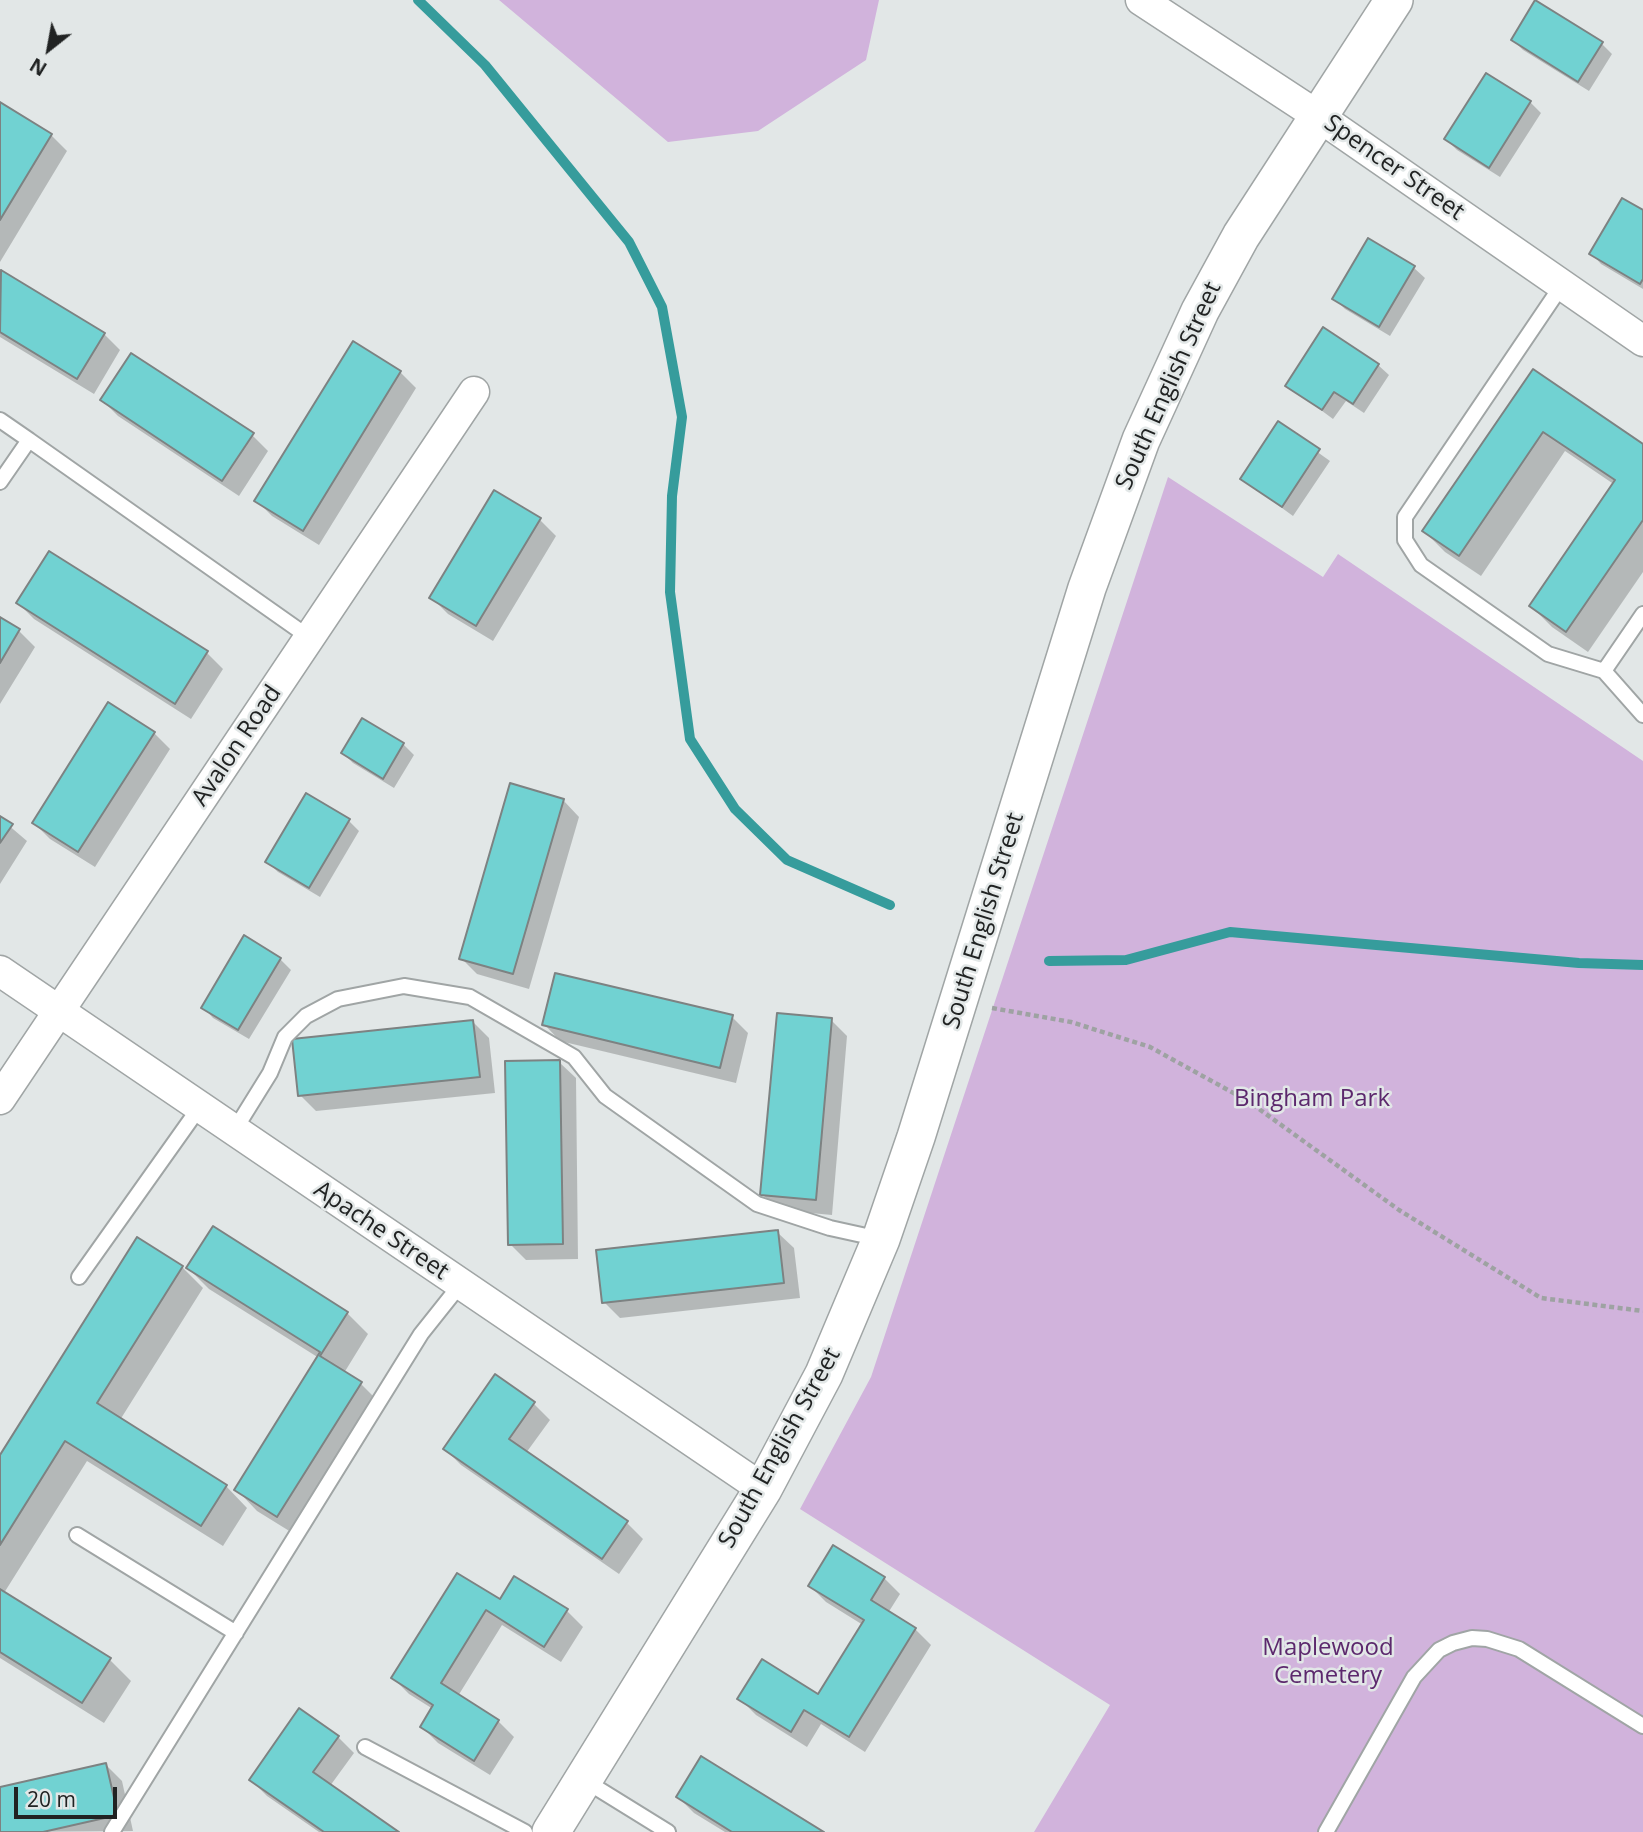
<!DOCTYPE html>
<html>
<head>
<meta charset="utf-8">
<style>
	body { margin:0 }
	#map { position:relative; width:1643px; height:1832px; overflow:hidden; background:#e2e7e7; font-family:"Open Sans",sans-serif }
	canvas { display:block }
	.north { position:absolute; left:14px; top:14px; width:70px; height:70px; -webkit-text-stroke:5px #e2e7e7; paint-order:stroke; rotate:211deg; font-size:19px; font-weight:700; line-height:28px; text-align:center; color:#212323 }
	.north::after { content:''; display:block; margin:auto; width:24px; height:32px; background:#212323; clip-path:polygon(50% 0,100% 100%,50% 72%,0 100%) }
	.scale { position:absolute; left:14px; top:1787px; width:103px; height:32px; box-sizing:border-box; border:4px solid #212323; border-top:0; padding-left:9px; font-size:21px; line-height:24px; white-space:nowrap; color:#212323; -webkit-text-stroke:5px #e2e7e7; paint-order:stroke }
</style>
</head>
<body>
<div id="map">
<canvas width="1643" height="1832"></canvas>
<div class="north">N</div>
<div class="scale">20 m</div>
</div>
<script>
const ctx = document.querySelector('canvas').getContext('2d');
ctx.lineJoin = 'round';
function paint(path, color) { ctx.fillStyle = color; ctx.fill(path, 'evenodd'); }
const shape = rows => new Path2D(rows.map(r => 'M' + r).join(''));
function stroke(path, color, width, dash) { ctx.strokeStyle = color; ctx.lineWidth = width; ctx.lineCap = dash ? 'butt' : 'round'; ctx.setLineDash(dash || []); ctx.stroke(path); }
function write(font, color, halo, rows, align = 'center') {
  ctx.font = font + ' "Open Sans",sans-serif'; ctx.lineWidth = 5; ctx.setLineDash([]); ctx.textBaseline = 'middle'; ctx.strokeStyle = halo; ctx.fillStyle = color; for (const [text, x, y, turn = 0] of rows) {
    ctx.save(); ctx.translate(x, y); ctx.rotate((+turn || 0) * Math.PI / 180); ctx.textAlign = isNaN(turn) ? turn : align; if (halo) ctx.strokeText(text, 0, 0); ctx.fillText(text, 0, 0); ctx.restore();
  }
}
paint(shape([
	[499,0,879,0,866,60,758,131,668,142],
	[1168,477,1323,577,1338,554,1643,761,1643,1832,1034,1832,1110,1705,800,1509,871,1377]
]), '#d1b3dc');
paint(shape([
	[1513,40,1602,44,1612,54,1589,91,1523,50],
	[1530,102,1541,113,1500,177,1457,150,1446,139],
	[0,106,51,135,67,151,0,262],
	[1643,212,1643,289,1601,264,1591,253],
	[1369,241,1414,268,1425,278,1390,336,1345,309,1334,298],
	[2,272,104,334,120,350,94,394,0,337],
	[1378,365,1389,375,1364,413,1346,401,1333,419,1287,385],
	[1533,371,1643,446,1643,572,1588,652,1552,627,1531,606,1615,485,1565,451,1481,576,1445,552,1424,531],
	[400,372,416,388,319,545,272,516,256,500],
	[102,400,252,435,268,451,239,496,118,416],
	[1278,424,1330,461,1293,516,1242,479],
	[540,520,556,536,493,641,448,614,432,598],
	[18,603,207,653,223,669,191,719,34,619],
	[0,619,19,631,35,647,0,704],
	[363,720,403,744,414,755,394,788,353,763,343,753],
	[154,733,170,749,95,867,50,839,34,823],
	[563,800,579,817,529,989,477,974,461,958],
	[0,818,27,841,0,884],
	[349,821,359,831,320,897,278,872,267,862],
	[280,959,291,970,249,1039,213,1018,203,1007],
	[732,1017,748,1033,736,1083,560,1041,544,1024],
	[831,1020,847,1036,832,1215,778,1210,762,1194],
	[473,1022,489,1038,495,1093,316,1111,300,1095],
	[559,1062,576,1078,578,1259,526,1260,510,1244],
	[777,1232,794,1248,800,1298,620,1318,604,1302],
	[182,1267,203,1288,120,1420,226,1486,247,1508,223,1546,87,1461,4,1593,110,1660,131,1681,104,1723,0,1658,0,1458],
	[188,1268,347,1313,368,1334,344,1373,361,1384,382,1405,299,1537,257,1511,236,1489,319,1358,209,1289],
	[534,1404,550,1420,526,1453,627,1523,643,1539,619,1574,461,1465,445,1449],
	[833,1547,884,1578,900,1594,888,1613,915,1629,931,1645,865,1752,821,1724,807,1747,756,1715,740,1699,819,1696,863,1625,826,1602,810,1586],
	[457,1575,501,1602,567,1611,583,1627,561,1662,502,1625,458,1696,498,1721,514,1737,490,1775,438,1743,422,1727,433,1709,409,1694,393,1678],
	[338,1737,354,1753,330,1786,396,1832,319,1832,267,1796,251,1780],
	[106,1765,122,1781,133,1831,0,1832,0,1789],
	[678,1797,821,1832,725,1832,694,1813]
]), '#0003');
stroke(shape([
	[418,0,485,65,629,242,662,307,682,417,672,496,670,592,690,739,735,809,787,860,890,905],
	[1049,961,1126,960,1230,932,1579,963,1643,965]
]), '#369c9c', 10);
const building = shape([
	[1535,0,1603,42,1578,82,1511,40,1535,0],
	[1486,73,1531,101,1489,168,1444,139,1486,73],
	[0,102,52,134,0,220,0,102],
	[1622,198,1643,210,1643,279,1640,284,1589,254,1622,198],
	[1368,238,1415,266,1379,327,1332,299,1368,238],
	[1,270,105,333,77,379,0,332,1,270],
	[1323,327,1379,364,1353,404,1334,392,1322,410,1285,386,1323,327],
	[353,341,401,371,303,531,254,501,353,341],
	[131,353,254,433,222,481,100,400,131,353],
	[1533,369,1643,444,1643,520,1566,632,1529,606,1615,480,1543,432,1459,556,1422,531,1533,369],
	[1278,421,1320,449,1282,507,1240,479,1278,421],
	[494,490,541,518,476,626,429,598,494,490],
	[49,551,208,651,175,704,16,603,49,551],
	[0,617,20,629,0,663,0,617],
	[108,702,155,732,78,852,32,823,108,702],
	[362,718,404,743,383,779,341,753,362,718],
	[510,783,564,799,513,974,459,959,510,783],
	[306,793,350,819,309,888,265,862,306,793],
	[0,816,13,824,0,843,0,816],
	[244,935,281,958,238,1030,201,1008,244,935],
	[555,973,733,1015,720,1068,542,1025,555,973],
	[777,1013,832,1018,816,1200,760,1195,777,1013],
	[473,1020,480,1077,298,1096,292,1039,473,1020],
	[560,1060,563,1244,508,1245,505,1061,560,1060],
	[213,1226,348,1312,320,1356,362,1382,277,1517,234,1490,320,1352,186,1268,213,1226],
	[778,1230,784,1283,602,1303,596,1250,778,1230],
	[137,1237,183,1266,97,1403,227,1485,201,1526,65,1441,0,1545,0,1455,137,1237],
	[495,1374,535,1402,509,1439,628,1521,602,1559,443,1449,495,1374],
	[833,1545,885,1577,871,1600,916,1628,849,1737,804,1710,791,1732,737,1699,762,1659,818,1694,864,1620,808,1586,833,1545],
	[457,1573,500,1599,514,1576,568,1609,544,1647,486,1610,441,1683,499,1720,474,1761,420,1727,433,1705,391,1678,457,1573],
	[0,1589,111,1658,82,1703,0,1652,0,1589],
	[299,1708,339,1736,313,1772,399,1832,324,1832,249,1780,299,1708],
	[701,1756,824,1832,732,1832,676,1797,701,1756],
	[106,1763,118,1815,43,1832,0,1832,0,1787,106,1763]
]);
paint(building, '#71d2d2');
stroke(building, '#7d8282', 2);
const service = shape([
	[1562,285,1405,517,1405,540,1421,565,1548,654,1604,671,1643,614],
	[0,420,29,440,0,482],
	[29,440,310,638],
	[1604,671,1643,715],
	[234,1131,270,1073,285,1037,306,1016,338,999,404,986,470,997,574,1057,605,1096,757,1204,830,1228,880,1239],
	[79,1277,199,1108],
	[77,1535,236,1633],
	[365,1747,525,1832],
	[584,1780,668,1832],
	[112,1832,421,1334,460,1285],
	[1326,1832,1414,1677,1439,1650,1453,1643,1472,1638,1487,1639,1519,1649,1643,1726]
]);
const minor = shape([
	[1141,0,1318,116,1643,341],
	[0,971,763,1489],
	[0,1099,474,392]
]);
const tertiary = shape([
	[551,1832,763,1489,824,1374,881,1239,916,1137,1087,588,1141,440,1200,311,1241,236,1394,0]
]);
stroke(service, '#a0a5a5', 18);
stroke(minor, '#a0a5a5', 33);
stroke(tertiary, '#a0a5a5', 40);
stroke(shape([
	[992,1008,1071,1022,1150,1047,1248,1101,1399,1210,1541,1298,1643,1311]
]), '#9ea2a2', 4.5, [5, 3.5]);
stroke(service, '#fff', 14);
stroke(minor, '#fff', 30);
stroke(tertiary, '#fff', 37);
write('24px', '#212323', '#e2e7e7', [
	["Spencer Street",1394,168,35],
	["South English Street",1169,386,-66],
	["Avalon Road",237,746,-56],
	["South English Street",984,921,-73],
	["Apache Street",381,1231,34],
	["South English Street",780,1448,-61]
]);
write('24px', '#5c286d', '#e2e7e7', [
	["Bingham Park",1312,1099],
	["Maplewood",1328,1648],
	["Cemetery",1328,1676]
]);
</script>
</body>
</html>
